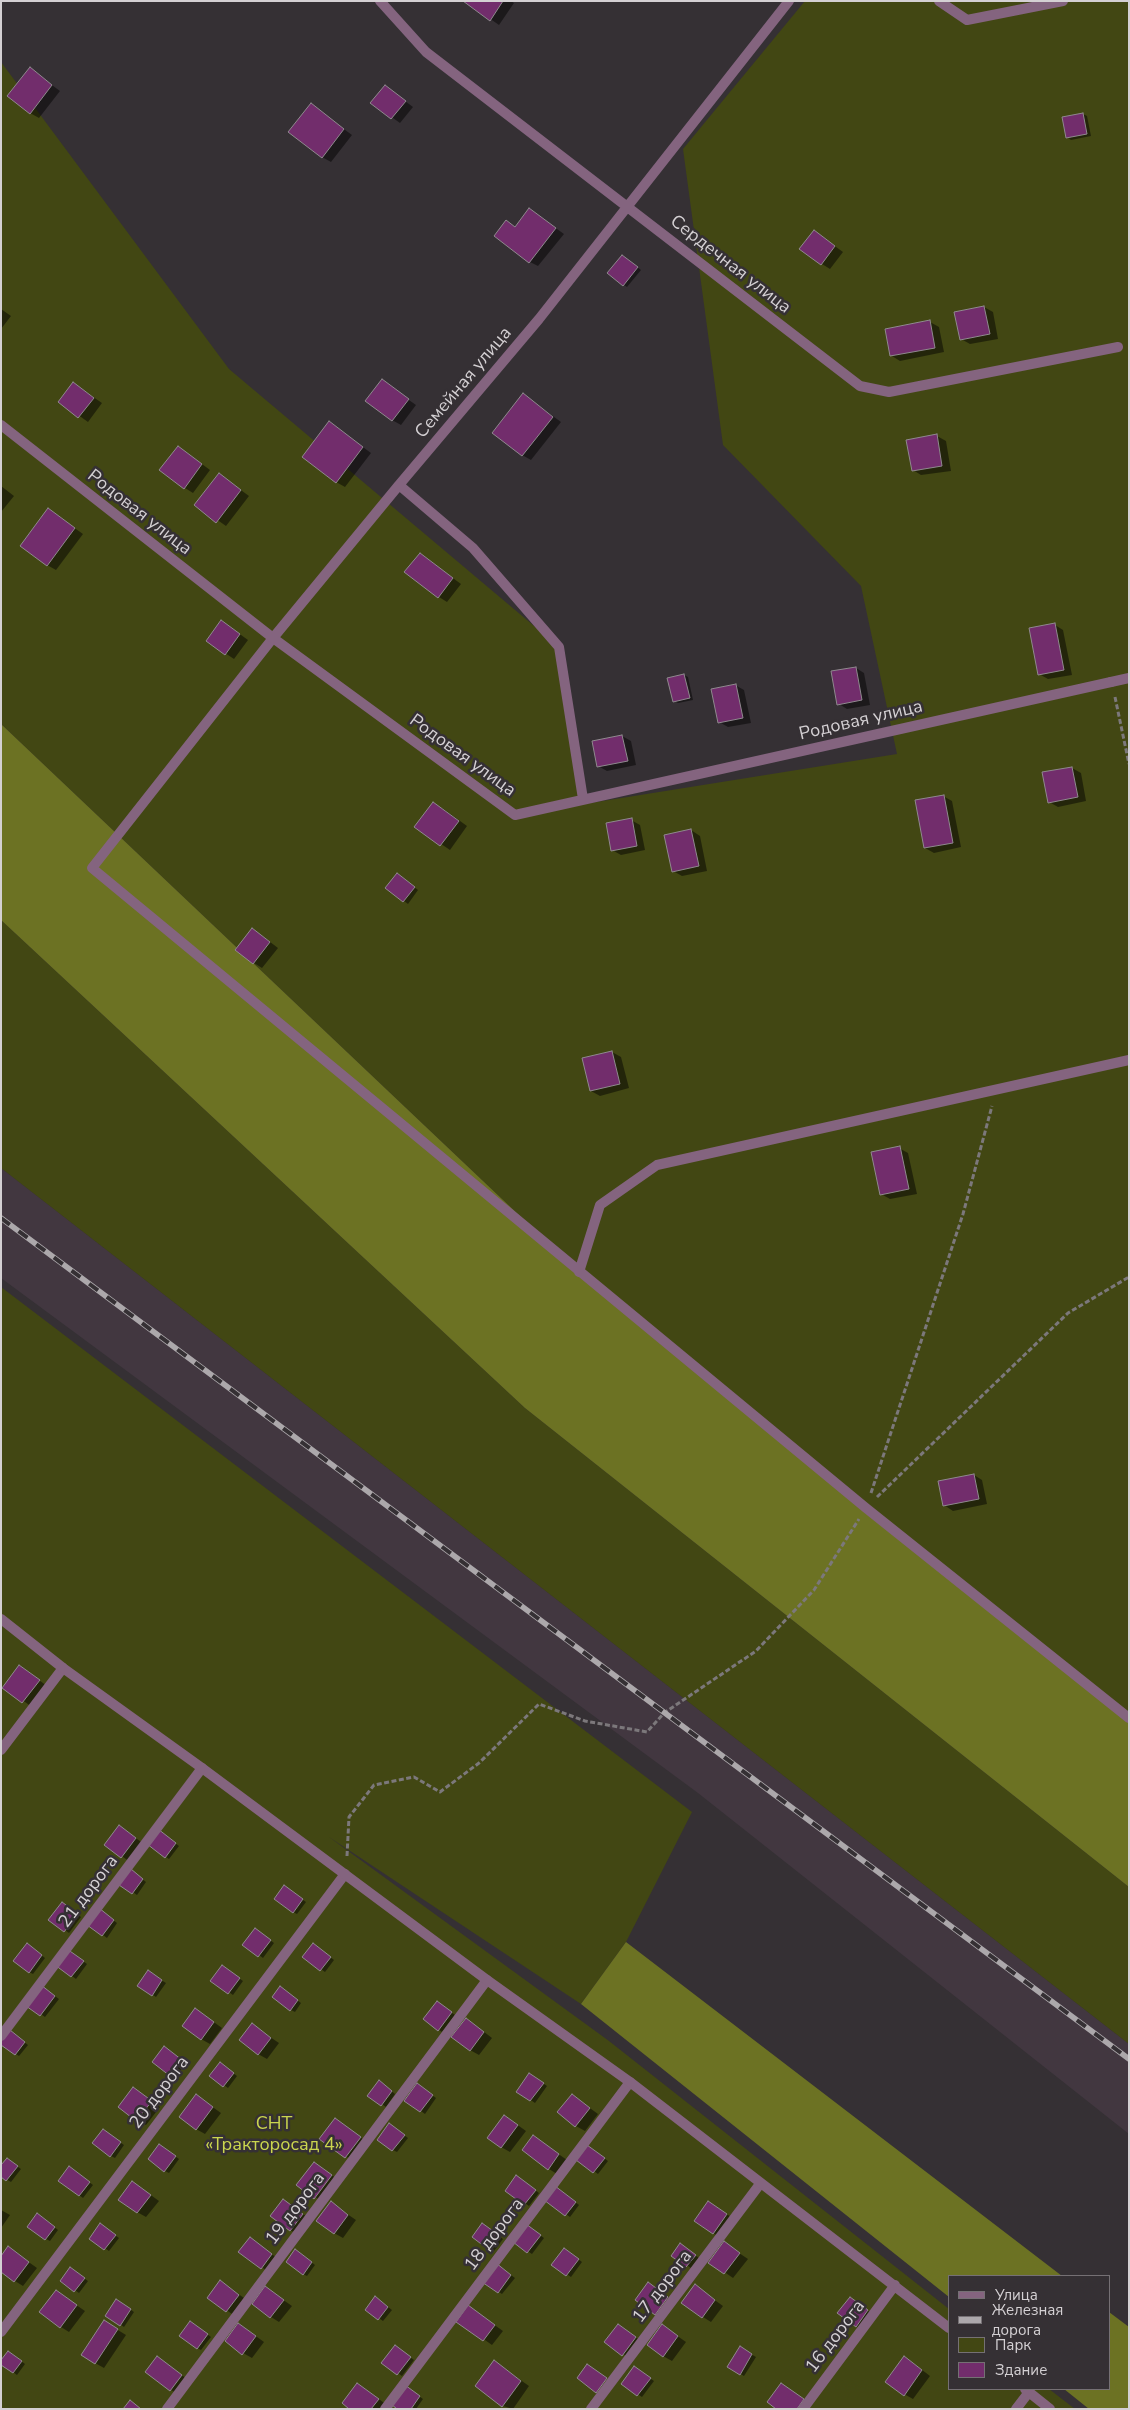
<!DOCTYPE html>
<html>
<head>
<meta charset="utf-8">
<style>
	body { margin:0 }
	#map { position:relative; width:1130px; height:2410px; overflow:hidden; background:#353034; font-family:"Nunito Sans",sans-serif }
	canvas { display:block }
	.frame { position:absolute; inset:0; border:2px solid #d4d0d3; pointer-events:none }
	.legend { position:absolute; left:948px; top:2275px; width:162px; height:115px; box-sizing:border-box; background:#353034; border:1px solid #757074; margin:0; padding:6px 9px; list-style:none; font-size:15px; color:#d4d0d3 }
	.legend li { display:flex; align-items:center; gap:10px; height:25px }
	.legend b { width:25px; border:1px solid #757074 }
</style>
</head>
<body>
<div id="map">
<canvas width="1130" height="2410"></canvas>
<div class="frame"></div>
<ul class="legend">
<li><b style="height:6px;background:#84647f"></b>Улица</li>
<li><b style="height:6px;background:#aca8ab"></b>Железная дорога</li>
<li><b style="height:14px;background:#424713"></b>Парк</li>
<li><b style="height:14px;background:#722d6c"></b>Здание</li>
</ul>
</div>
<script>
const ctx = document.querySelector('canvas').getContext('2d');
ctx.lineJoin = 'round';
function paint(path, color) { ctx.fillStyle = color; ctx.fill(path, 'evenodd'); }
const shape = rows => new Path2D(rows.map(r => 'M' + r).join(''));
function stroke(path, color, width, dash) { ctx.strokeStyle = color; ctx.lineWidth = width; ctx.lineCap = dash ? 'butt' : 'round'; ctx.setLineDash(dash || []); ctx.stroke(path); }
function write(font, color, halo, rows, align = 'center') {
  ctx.font = font + ' "Nunito Sans",sans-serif'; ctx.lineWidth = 5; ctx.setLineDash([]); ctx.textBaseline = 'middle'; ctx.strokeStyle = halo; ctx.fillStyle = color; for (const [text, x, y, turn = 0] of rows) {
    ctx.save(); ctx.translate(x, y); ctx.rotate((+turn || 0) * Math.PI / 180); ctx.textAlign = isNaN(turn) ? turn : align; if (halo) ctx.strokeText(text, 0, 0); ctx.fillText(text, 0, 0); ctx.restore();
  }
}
paint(shape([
	[1,1168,1129,2044,1129,2134,698,1793,1,1278]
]), '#423740');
paint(shape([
	[805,1,1129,1,1129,1722,579,1272,1,724,1,62,229,369,559,647,584,804,897,754,861,586,723,445,683,149],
	[1,920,525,1408,1129,1887,1129,2044,1,1168],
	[1,1287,692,1812,626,1942,581,2004,329,1837,609,2041,949,2309,949,2389,1049,2389,1075,2409,1,2409]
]), '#424713');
paint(shape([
	[1,724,579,1272,1129,1722,1129,1887,525,1408,1,920],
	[626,1942,1062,2276,949,2276,949,2297,581,2004],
	[1109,2312,1129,2327,1129,2409,1089,2409,1064,2389,1109,2389]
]), '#6c7223');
paint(shape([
	[465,1,511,1,514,3,499,25],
	[30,69,60,91,39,118,30,113],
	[385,86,413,107,400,123,372,103],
	[311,105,352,135,331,162,322,157],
	[1083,114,1087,116,1091,136,1071,140,1067,137],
	[529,209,564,234,538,266,530,262,507,222,516,227],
	[814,231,843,252,830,269,822,264],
	[627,259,641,270,627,287,624,285],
	[984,307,993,312,998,339,970,344,961,339],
	[1,309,11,316,1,329],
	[930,322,939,327,944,352,900,361,892,356],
	[382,381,416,405,401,425,392,420],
	[74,384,102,403,88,422,60,402],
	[524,395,561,422,531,460,522,455],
	[330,423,371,453,345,487,336,482],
	[937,436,946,441,951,471,921,475,913,470],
	[187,453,210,470,193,493,185,488],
	[219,474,249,496,226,526,196,505],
	[1,486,14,496,1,512],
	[49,510,83,534,56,570,47,565],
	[420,554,461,584,447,602,439,597],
	[1055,625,1063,630,1072,675,1048,679,1039,674],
	[230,627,248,640,234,659,207,641],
	[856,668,864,673,870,705,847,709,839,704],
	[684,675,688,677,693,700,678,703,674,701],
	[735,685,744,690,751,723,728,727,719,722],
	[622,736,631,741,636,765,607,771,598,766],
	[1072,768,1081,773,1086,801,1058,807,1049,802],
	[943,796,952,801,961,847,934,853,925,848],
	[442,808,467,826,450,850,416,827],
	[631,820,640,825,645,850,621,855,612,850],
	[691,830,700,836,707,871,682,876,673,871],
	[401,877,418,890,408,904,387,888],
	[261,935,278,948,262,968,254,963],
	[612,1052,621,1057,629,1088,600,1096,591,1091],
	[899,1148,908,1153,917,1194,890,1199,881,1194],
	[974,1475,982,1480,987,1504,953,1511,944,1505],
	[28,1672,47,1686,32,1707,4,1687],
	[119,1826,144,1844,130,1862,105,1844],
	[162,1833,179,1846,169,1859,166,1857],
	[135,1873,146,1882,137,1895,121,1884],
	[288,1889,306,1902,297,1914,293,1912],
	[66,1906,81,1917,69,1933,65,1930],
	[103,1912,117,1923,107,1938,88,1924],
	[259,1932,274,1943,263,1958,244,1944],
	[31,1947,45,1958,33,1974,29,1972],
	[317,1947,334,1960,325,1972,304,1957],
	[72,1953,87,1964,76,1979,57,1965],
	[226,1969,243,1981,233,1995,212,1980],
	[148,1972,166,1983,156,1997,139,1986],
	[45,1989,59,1999,45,2017,28,2005],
	[284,1990,301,2003,295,2012,291,2010],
	[441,2005,455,2015,442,2032,439,2030],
	[204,2015,222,2028,210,2044,201,2039],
	[252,2025,279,2043,267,2059,258,2054],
	[475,2025,492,2038,479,2055,470,2050],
	[14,2034,28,2045,19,2056,16,2054],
	[168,2050,186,2063,175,2077,153,2062],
	[224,2066,237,2076,228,2088,211,2076],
	[534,2077,547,2086,535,2103,518,2091],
	[383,2084,395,2094,386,2107,369,2095],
	[421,2087,436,2098,425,2114,406,2100],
	[134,2088,160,2107,146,2125,120,2107],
	[572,2095,598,2114,585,2131,576,2126],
	[197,2096,221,2113,205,2134,196,2129],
	[505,2116,526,2131,510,2152,501,2147],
	[344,2125,368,2143,354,2162,321,2139],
	[393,2127,408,2138,397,2152,393,2150],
	[107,2133,124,2145,115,2158,111,2156],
	[534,2137,567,2160,557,2174,549,2169],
	[164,2148,179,2159,169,2173,165,2171],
	[591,2148,608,2161,598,2174,577,2159],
	[11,2162,21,2169,11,2182,1,2176],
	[314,2163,340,2181,324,2203,298,2185],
	[73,2170,93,2185,83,2198,79,2195],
	[521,2179,539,2193,529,2206,507,2190],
	[141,2188,159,2201,146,2217,137,2212],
	[559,2189,579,2205,570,2217,546,2200],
	[331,2203,356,2220,343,2238,334,2233],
	[292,2206,311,2220,299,2235,290,2230],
	[717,2207,735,2220,722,2238,713,2233],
	[1,2210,10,2215,1,2228],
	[42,2217,58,2230,50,2241,46,2239],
	[104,2227,119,2238,109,2251,90,2238],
	[486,2227,503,2239,494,2251,490,2249],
	[530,2228,544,2238,532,2254,514,2242],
	[250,2239,280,2260,270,2273,240,2252],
	[724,2243,748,2259,733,2278,710,2262],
	[684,2247,699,2258,691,2268,673,2256],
	[9,2248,37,2268,23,2286,15,2281],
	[568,2251,582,2262,571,2277,553,2265],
	[300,2253,315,2265,307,2276,303,2274],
	[500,2267,515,2278,502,2294,499,2292],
	[74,2271,88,2281,79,2293,61,2280],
	[221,2282,247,2300,235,2316,209,2298],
	[695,2286,723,2306,711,2322,703,2317],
	[266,2288,292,2306,279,2322,271,2317],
	[57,2292,85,2311,69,2332,61,2327],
	[117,2300,134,2312,124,2327,107,2315],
	[379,2300,392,2310,383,2321,366,2309],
	[854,2301,871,2313,860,2328,856,2326],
	[469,2307,503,2331,492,2345,458,2321],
	[194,2324,211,2337,201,2350,197,2348],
	[239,2324,264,2342,252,2358,243,2353],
	[618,2325,644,2343,632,2360,606,2342],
	[663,2326,686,2342,672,2361,663,2356],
	[113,2327,126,2335,104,2368,95,2363],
	[740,2348,756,2357,744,2376,729,2367],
	[399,2349,414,2360,402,2376,383,2363],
	[12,2354,25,2364,17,2375,1,2363],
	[157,2358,190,2381,180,2395,171,2390],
	[495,2362,529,2386,513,2409,503,2406],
	[913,2363,930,2376,913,2399,904,2394],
	[638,2370,654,2381,642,2397,622,2384],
	[358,2384,387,2405,384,2409,351,2409],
	[409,2389,423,2399,416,2409,399,2409]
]), '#0007');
const building = shape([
	[463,1,503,1,490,21,463,1],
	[30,67,52,85,30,114,7,96,30,67],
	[385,85,406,101,391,119,370,103,385,85],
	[311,103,344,129,322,158,288,132,311,103],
	[1083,113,1087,134,1066,138,1062,117,1083,113],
	[529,208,556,228,529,263,494,236,506,220,515,227,529,208],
	[814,230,835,246,821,265,799,249,814,230],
	[622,255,638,267,623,286,607,273,622,255],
	[984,306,990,334,960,340,954,312,984,306],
	[930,320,935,348,890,356,885,329,930,320],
	[382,379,409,399,392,421,365,401,382,379],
	[73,382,94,398,78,418,58,402,73,382],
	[523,393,553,417,522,456,492,433,523,393],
	[329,421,363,447,336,483,302,457,329,421],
	[937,434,942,466,912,471,906,440,937,434],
	[178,446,202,464,184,489,159,470,178,446],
	[219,473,241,490,216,523,194,505,219,473],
	[48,508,75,528,47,566,20,546,48,508],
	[420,553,453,578,438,598,404,572,420,553],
	[221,620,240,634,225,655,206,641,221,620],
	[1055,623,1064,670,1038,675,1029,628,1055,623],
	[856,667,862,700,837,705,831,671,856,667],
	[684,674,690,698,673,702,667,678,684,674],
	[736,684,743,718,718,723,711,689,736,684],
	[622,735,628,761,597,767,592,741,622,735],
	[1072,767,1078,797,1048,803,1042,772,1072,767],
	[944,795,953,843,924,848,915,800,944,795],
	[433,802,459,821,440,846,414,827,433,802],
	[632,818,637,846,611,851,606,823,632,818],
	[691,829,699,866,672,872,664,835,691,829],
	[397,873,415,887,403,902,385,888,397,873],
	[252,928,270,942,253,964,235,950,252,928],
	[612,1051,620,1084,590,1091,582,1058,612,1051],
	[900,1146,909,1189,880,1195,871,1152,900,1146],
	[974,1474,979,1499,943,1506,938,1481,974,1474],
	[19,1665,40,1680,22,1703,2,1688,19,1665],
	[119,1825,136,1838,121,1858,104,1845,119,1825],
	[158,1829,176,1843,165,1858,147,1844,158,1829],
	[131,1869,143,1879,132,1894,119,1885,131,1869],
	[284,1885,303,1899,293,1913,274,1899,284,1885],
	[62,1902,78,1914,64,1932,48,1920,62,1902],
	[99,1908,114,1920,102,1936,87,1925,99,1908],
	[255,1928,271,1940,258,1957,242,1945,255,1928],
	[27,1943,42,1955,29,1973,13,1961,27,1943],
	[313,1943,331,1957,320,1971,302,1957,313,1943],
	[67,1949,84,1961,71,1977,55,1965,67,1949],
	[222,1965,240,1978,228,1994,210,1981,222,1965],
	[148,1970,162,1980,152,1996,137,1986,148,1970],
	[41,1985,55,1996,40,2016,26,2006,41,1985],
	[280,1986,298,2000,290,2011,272,1997,280,1986],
	[437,2001,452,2012,438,2031,423,2019,437,2001],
	[195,2008,214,2022,201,2040,182,2026,195,2008],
	[466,2018,484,2032,470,2051,451,2037,466,2018],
	[252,2023,271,2038,258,2055,239,2040,252,2023],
	[10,2030,25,2042,15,2055,1,2045,1,2041,10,2030],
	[164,2046,182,2060,170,2076,152,2062,164,2046],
	[220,2062,234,2073,223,2087,209,2076,220,2062],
	[529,2073,544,2083,530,2101,516,2092,529,2073],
	[379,2080,392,2091,381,2106,367,2096,379,2080],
	[417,2083,433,2095,420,2112,404,2101,417,2083],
	[133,2087,152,2101,136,2121,118,2107,133,2087],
	[196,2094,213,2107,196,2130,179,2117,196,2094],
	[572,2094,590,2108,575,2127,557,2112,572,2094],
	[504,2115,518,2125,501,2148,487,2138,504,2115],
	[335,2118,361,2137,345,2158,319,2139,335,2118],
	[389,2123,405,2135,392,2151,377,2140,389,2123],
	[103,2129,121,2142,110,2157,92,2143,103,2129],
	[533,2135,559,2154,548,2170,522,2150,533,2135],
	[159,2144,176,2156,164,2172,148,2159,159,2144],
	[587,2145,605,2158,593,2173,576,2160,587,2145],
	[7,2158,18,2166,6,2181,1,2177,1,2165,7,2158],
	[314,2162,332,2175,314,2199,296,2185,314,2162],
	[69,2166,90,2182,79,2196,58,2181,69,2166],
	[516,2175,536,2190,524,2205,505,2191,516,2175],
	[132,2181,151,2195,137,2213,118,2200,132,2181],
	[555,2186,576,2202,565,2216,544,2200,555,2186],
	[283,2199,303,2214,290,2231,270,2216,283,2199],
	[331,2201,348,2215,334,2234,316,2221,331,2201],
	[708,2201,727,2214,713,2234,694,2221,708,2201],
	[37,2213,55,2227,45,2240,27,2227,37,2213],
	[100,2223,116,2235,104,2250,89,2239,100,2223],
	[482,2223,500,2236,489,2250,472,2237,482,2223],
	[526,2224,541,2235,527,2253,513,2242,526,2224],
	[250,2237,272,2254,261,2269,238,2252,250,2237],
	[724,2241,740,2253,724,2274,708,2263,724,2241],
	[680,2243,696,2255,686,2267,671,2256,680,2243],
	[8,2246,29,2262,14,2282,1,2272,1,2256,8,2246],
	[564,2248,579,2259,566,2276,551,2265,564,2248],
	[295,2249,312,2262,303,2275,286,2262,295,2249],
	[496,2263,511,2275,498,2293,482,2282,496,2263],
	[70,2267,85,2278,74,2292,60,2281,70,2267],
	[220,2280,239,2295,226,2312,207,2298,220,2280],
	[648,2282,668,2297,655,2315,635,2300,648,2282],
	[695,2284,715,2300,702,2318,681,2303,695,2284],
	[265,2286,284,2300,270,2318,252,2304,265,2286],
	[56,2290,77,2305,60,2328,39,2312,56,2290],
	[375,2296,388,2307,378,2320,365,2310,375,2296],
	[850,2297,868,2310,856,2327,837,2313,850,2297],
	[116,2299,131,2309,120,2326,105,2316,116,2299],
	[468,2305,495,2325,483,2341,456,2322,468,2305],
	[104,2320,118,2329,95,2364,81,2355,104,2320],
	[190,2321,208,2334,197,2349,179,2336,190,2321],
	[238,2323,256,2336,242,2355,225,2341,238,2323],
	[618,2324,636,2337,622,2356,604,2342,618,2324],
	[662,2324,678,2336,663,2357,647,2345,662,2324],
	[395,2345,411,2357,397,2375,381,2363,395,2345],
	[740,2346,752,2354,740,2375,727,2367,740,2346],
	[8,2351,22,2361,13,2373,1,2365,1,2360,8,2351],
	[157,2356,182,2375,170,2391,145,2372,157,2356],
	[904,2356,922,2370,904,2396,885,2382,904,2356],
	[494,2360,521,2381,502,2407,475,2386,494,2360],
	[587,2364,607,2378,596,2393,577,2378,587,2364],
	[634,2366,651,2378,637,2396,621,2384,634,2366],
	[357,2383,379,2399,371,2409,349,2409,342,2403,357,2383],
	[781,2383,804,2399,797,2409,776,2409,767,2402,781,2383],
	[405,2385,420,2396,411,2409,397,2409,391,2404,405,2385],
	[130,2400,141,2409,123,2409,130,2400]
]);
paint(building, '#722d6c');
stroke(building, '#8f898e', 1);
stroke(shape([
	[1115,697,1129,764],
	[871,1493,963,1214,992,1106],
	[877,1497,1068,1313,1129,1277],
	[347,1856,349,1817,374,1785,414,1777,440,1792,479,1763,539,1704,585,1721,647,1732,664,1713,756,1651,814,1590,859,1519]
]), '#7c787b', 3, [5, 2.5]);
stroke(shape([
	[939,1,967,20,1063,1],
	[273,638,92,868,866,1508,1129,1718],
	[1111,682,1129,678],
	[579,1272,600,1205,657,1165,1129,1060],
	[1,1750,63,1668],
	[1,2036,202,1768],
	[1,2332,345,1874],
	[167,2409,487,1980],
	[385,2409,630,2082],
	[591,2409,760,2184]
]), '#84647f', 10);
stroke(shape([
	[380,1,426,52,860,386,889,392,1118,347],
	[1,425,273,638,515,815,1111,682],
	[273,638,399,485],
	[583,799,559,647,473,548,399,485,539,319,789,1],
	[1,1619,63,1668,202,1768,487,1980,630,2082,949,2328],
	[1025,2389,1050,2409],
	[803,2409,895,2285],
	[1016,2409,1029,2392]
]), '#84647f', 10);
const rail = shape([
	[1,1218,1129,2059]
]);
stroke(rail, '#aca8ab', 5.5);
stroke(rail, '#353034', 4, [11]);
write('18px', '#d4d0d3', '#353034', [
	["Сердечная улица",730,265,38],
	["Семейная улица",464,383,-50],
	["Родовая улица",139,513,38],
	["Родовая улица",861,721,-13],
	["Родовая улица",462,756,36],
	["21 дорога",89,1892,-53],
	["20 дорога",160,2093,-53],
	["19 дорога",296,2209,-53],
	["18 дорога",495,2235,-53],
	["17 дорога",663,2287,-53],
	["16 дорога",836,2337,-53]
]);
write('18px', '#cbd64e', '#353034', [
	["СНТ",274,2125],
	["«Тракторосад 4»",274,2146]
]);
</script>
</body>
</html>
